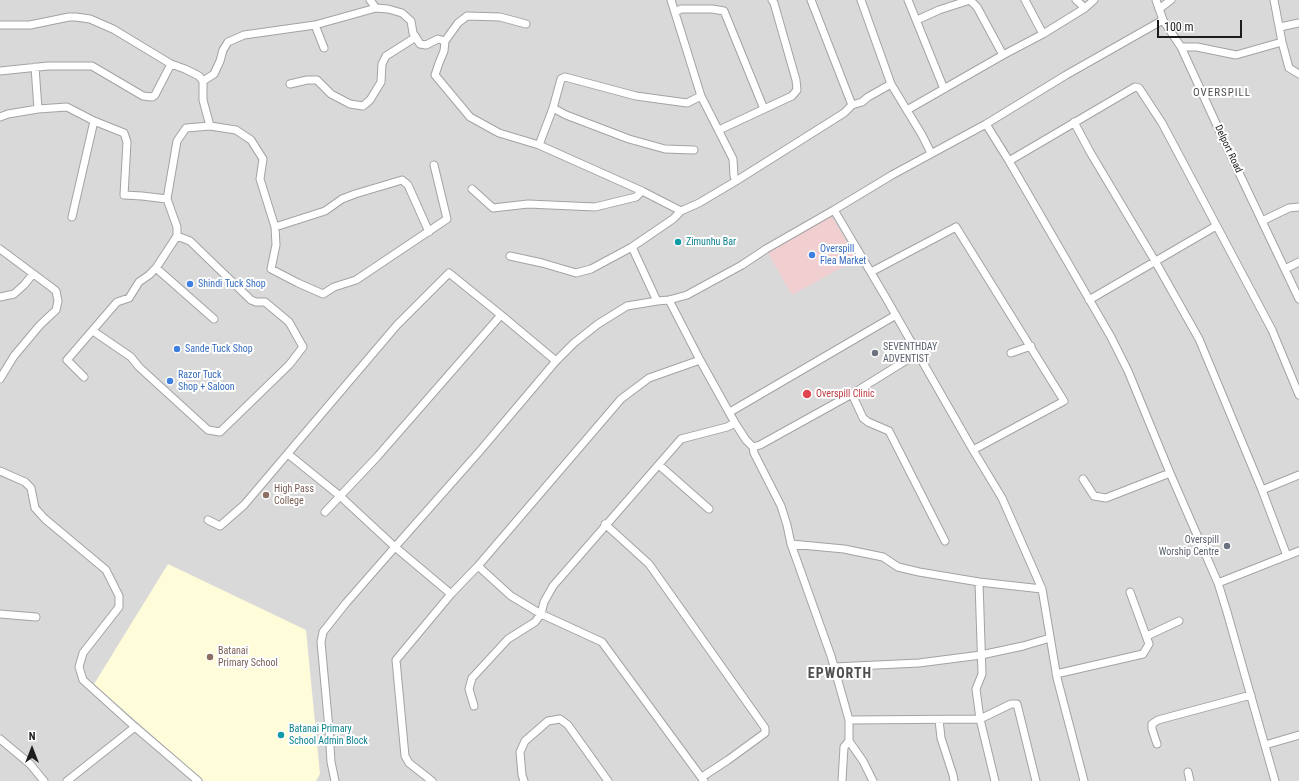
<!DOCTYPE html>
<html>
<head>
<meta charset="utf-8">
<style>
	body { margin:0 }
	#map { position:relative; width:1299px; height:781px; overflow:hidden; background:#efe9e1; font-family:"Roboto Condensed",sans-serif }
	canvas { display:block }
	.north { position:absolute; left:12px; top:729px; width:40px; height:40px; -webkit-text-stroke:3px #fff; paint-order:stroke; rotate:0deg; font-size:11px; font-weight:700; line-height:16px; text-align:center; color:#1c1c1c }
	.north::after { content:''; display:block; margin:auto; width:14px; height:18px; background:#1c1c1c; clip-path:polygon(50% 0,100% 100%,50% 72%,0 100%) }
	.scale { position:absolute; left:1157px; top:20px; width:85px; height:18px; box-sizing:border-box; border:2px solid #1c1c1c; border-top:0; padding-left:5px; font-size:12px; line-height:14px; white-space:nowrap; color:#1c1c1c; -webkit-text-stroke:3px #fff; paint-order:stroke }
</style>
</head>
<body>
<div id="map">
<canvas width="1299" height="781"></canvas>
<div class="north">N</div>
<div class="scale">100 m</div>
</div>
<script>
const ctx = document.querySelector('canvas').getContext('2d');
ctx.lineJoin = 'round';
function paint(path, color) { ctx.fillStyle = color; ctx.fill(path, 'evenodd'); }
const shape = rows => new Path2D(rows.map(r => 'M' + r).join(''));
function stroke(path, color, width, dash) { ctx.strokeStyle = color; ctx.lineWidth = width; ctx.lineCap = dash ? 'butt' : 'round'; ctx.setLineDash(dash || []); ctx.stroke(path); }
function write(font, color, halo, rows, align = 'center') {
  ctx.font = font + ' "Roboto Condensed",sans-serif'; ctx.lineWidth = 4; ctx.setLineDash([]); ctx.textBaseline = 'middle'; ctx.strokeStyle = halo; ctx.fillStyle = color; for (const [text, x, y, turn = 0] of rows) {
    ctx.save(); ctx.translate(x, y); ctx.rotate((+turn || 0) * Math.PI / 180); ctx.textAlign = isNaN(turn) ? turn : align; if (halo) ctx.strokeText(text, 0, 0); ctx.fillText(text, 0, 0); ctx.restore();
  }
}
paint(shape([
	[0,0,1299,0,1299,781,0,781]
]), '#dad9d9');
paint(shape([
	[831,215,857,259,792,295,767,251]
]), '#f1ced0');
paint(shape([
	[168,564,306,630,320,774,316,781,204,781,94,684]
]), '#fffcd9');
const minor = shape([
	[370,0,376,8],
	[671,0,701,96,733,159,734,176,736,181],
	[811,0,852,105],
	[861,0,891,84,922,135,931,153],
	[908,0,944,89],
	[1025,0,1043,34],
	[1076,0,1085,8],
	[1156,0,1163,20,1181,47,1231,156,1299,299],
	[1274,0,1282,42,1289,68,1299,74],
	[1159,9,1171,0],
	[675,12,681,9,712,9,724,11,764,109],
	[917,20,939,10,970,0,977,7,1003,55],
	[526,24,500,17,467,16,458,23,445,41,444,51,439,63,435,75,470,117,499,133,539,145,642,191,681,211],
	[0,25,30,25,69,17,76,17,90,19,113,29,171,64,185,69,199,76,203,81,203,100,210,126],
	[315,25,324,48],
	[1280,27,1299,23],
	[1181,47,1197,47,1236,55,1282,42],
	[35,67,38,109],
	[0,71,48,66,92,66,143,96,152,97,155,95,171,64],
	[203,81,214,74,220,61,223,50,228,42,244,35,315,25,376,8,388,9,402,13,411,21,413,33,420,44,426,45,438,39,445,41],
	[290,84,307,80,317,80,331,94,350,104,363,106,370,100,381,82,382,64,386,56,416,37],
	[553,108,566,115,629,139,665,149,694,150],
	[907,110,1003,55,1043,34,1085,8,1094,0],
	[0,117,8,114,38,109,67,107,94,121,124,133,127,142,124,195,142,196,167,199],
	[1074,122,1090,152,1155,261,1199,339,1262,490,1287,556],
	[986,124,1009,161,1111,337,1128,371,1170,473,1218,583,1227,612,1275,781],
	[719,130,792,96,797,90,796,80,774,3,772,0],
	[539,145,553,108,561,79,565,77,636,96,687,103,701,96],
	[1009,161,1135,87,1139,88,1162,123,1272,330,1299,395],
	[472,189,493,208,528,204,595,207,636,197,642,191],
	[834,210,886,298,973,450,1002,498,1042,589,1057,678,1084,781],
	[72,217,94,121],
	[1262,221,1289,208,1299,207],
	[275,227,325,211,342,199,355,194,402,180,408,185,429,232],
	[632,247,657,301],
	[0,249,51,287,56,291,58,301,56,310,40,325,14,356,0,379],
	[510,256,542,263,576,273,591,269,632,247,673,219,681,211,699,203,736,181,844,113,852,105,862,102,868,97,891,84],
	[156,268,214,319],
	[1285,269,1299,262],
	[871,272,956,227,1064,401,973,450],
	[0,297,14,294,24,285,33,274],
	[669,300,700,360,735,423,746,440,753,447,760,445,852,394,918,353],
	[1089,300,1216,226],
	[93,331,131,357,139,367,208,430,220,432,289,365,303,347,289,322,265,302,256,302,251,300,190,241,177,236],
	[1011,353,1031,346],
	[84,377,67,360,117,302,129,298,139,282,149,275,156,268,177,236,177,227,167,199,177,141,186,128,210,126,236,130,251,140,263,159,260,179,275,227,276,245,271,269,298,283,323,294,334,287,356,280,447,219,434,165],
	[852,394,863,418,868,422,889,431,945,541],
	[730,412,896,315],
	[753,447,754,453,781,506,787,525,791,544,831,656,849,720,849,741,863,761,873,781],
	[288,454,340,496,395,547,451,594],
	[659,465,709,509],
	[0,471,25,482,31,488,35,508,45,519,106,570,119,596,119,607,83,653,79,667,83,680,135,727,198,781],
	[1083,479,1094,496,1106,498,1170,473],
	[1262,490,1299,475],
	[325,512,377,457,501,315,556,361],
	[208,520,220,526,244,505,397,325,449,273,501,315],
	[605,524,649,564,765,728,765,733,728,760,702,777],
	[791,544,844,549,883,557,898,567,919,572,979,582,1042,589],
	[478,566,511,596,541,614,602,642,704,781],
	[979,582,982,674,976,689,980,719,995,781],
	[1218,583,1299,551],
	[0,614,36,617],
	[1147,636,1179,621],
	[834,667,919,663,981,655,1023,646,1050,638],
	[1056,674,1143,654,1149,644,1130,592],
	[474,706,469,689,472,678,508,639,535,622,541,614,544,602,553,586,681,439,727,427,735,423],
	[849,720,980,719,1011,704,1017,704,1036,781],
	[939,720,941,738,953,775,954,781],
	[0,739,30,764,44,781],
	[1157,744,1152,729,1152,724,1158,720,1251,695],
	[1265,745,1299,735],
	[1188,772,1190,781],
	[67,781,135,727],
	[335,781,331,762,329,729,321,642,323,632,346,603,395,547,479,452,556,361,574,343,598,324,627,306,657,301,669,300,687,295,742,265,766,249,834,210,892,175,986,124,1066,75,1163,20],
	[432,781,409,763,405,756,396,660,451,594,478,566,621,399,649,378,700,360],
	[524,781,522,775,520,752,525,741,548,721,560,719,568,725,608,781],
	[842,781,844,747,849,741]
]);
stroke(minor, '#a3a3a3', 9);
stroke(minor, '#fff', 7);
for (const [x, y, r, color] of [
	[678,242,4,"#0f9aa8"],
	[812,255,4,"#3f7fe0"],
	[190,284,4,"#3f7fe0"],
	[177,349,4,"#3f7fe0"],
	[875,353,4,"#6b7280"],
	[170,381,4,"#3f7fe0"],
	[807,394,5,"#e0444e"],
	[266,495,4,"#8d6e63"],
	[1227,546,4,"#6b7280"],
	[210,657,4,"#8d6e63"],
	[281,735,4,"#0f9aa8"]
]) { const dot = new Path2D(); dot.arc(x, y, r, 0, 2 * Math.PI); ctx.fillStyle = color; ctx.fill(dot); stroke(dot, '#fff', 1.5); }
write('10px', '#1c1c1c', '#fff', [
	["Delport Road",1228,149,65]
]);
write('10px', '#0d838f', '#fff', [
	["Zimunhu Bar",686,242],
	["Batanai Primary",289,729],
	["School Admin Block",289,741]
], 'left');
write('10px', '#366cbe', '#fff', [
	["Overspill",820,249],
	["Flea Market",820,261],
	["Shindi Tuck Shop",198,284],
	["Sande Tuck Shop",185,349],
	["Razor Tuck",178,375],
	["Shop + Saloon",178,387]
], 'left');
write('10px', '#5b616d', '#fff', [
	["SEVENTHDAY",883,347],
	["ADVENTIST",883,359],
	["Overspill",1219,540,"right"],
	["Worship Centre",1219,552,"right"]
], 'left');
write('10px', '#be3a42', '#fff', [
	["Overspill Clinic",816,394]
], 'left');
write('10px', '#785e54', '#fff', [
	["High Pass",274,489],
	["College",274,501],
	["Batanai",218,651],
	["Primary School",218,663]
], 'left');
ctx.letterSpacing = '1px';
write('11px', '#4f4f4f', '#fff', [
	["OVERSPILL",1222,93]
]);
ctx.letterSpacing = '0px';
ctx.letterSpacing = '1px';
write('bold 14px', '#4f4f4f', '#fff', [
	["EPWORTH",840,674]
]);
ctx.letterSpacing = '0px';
</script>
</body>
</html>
